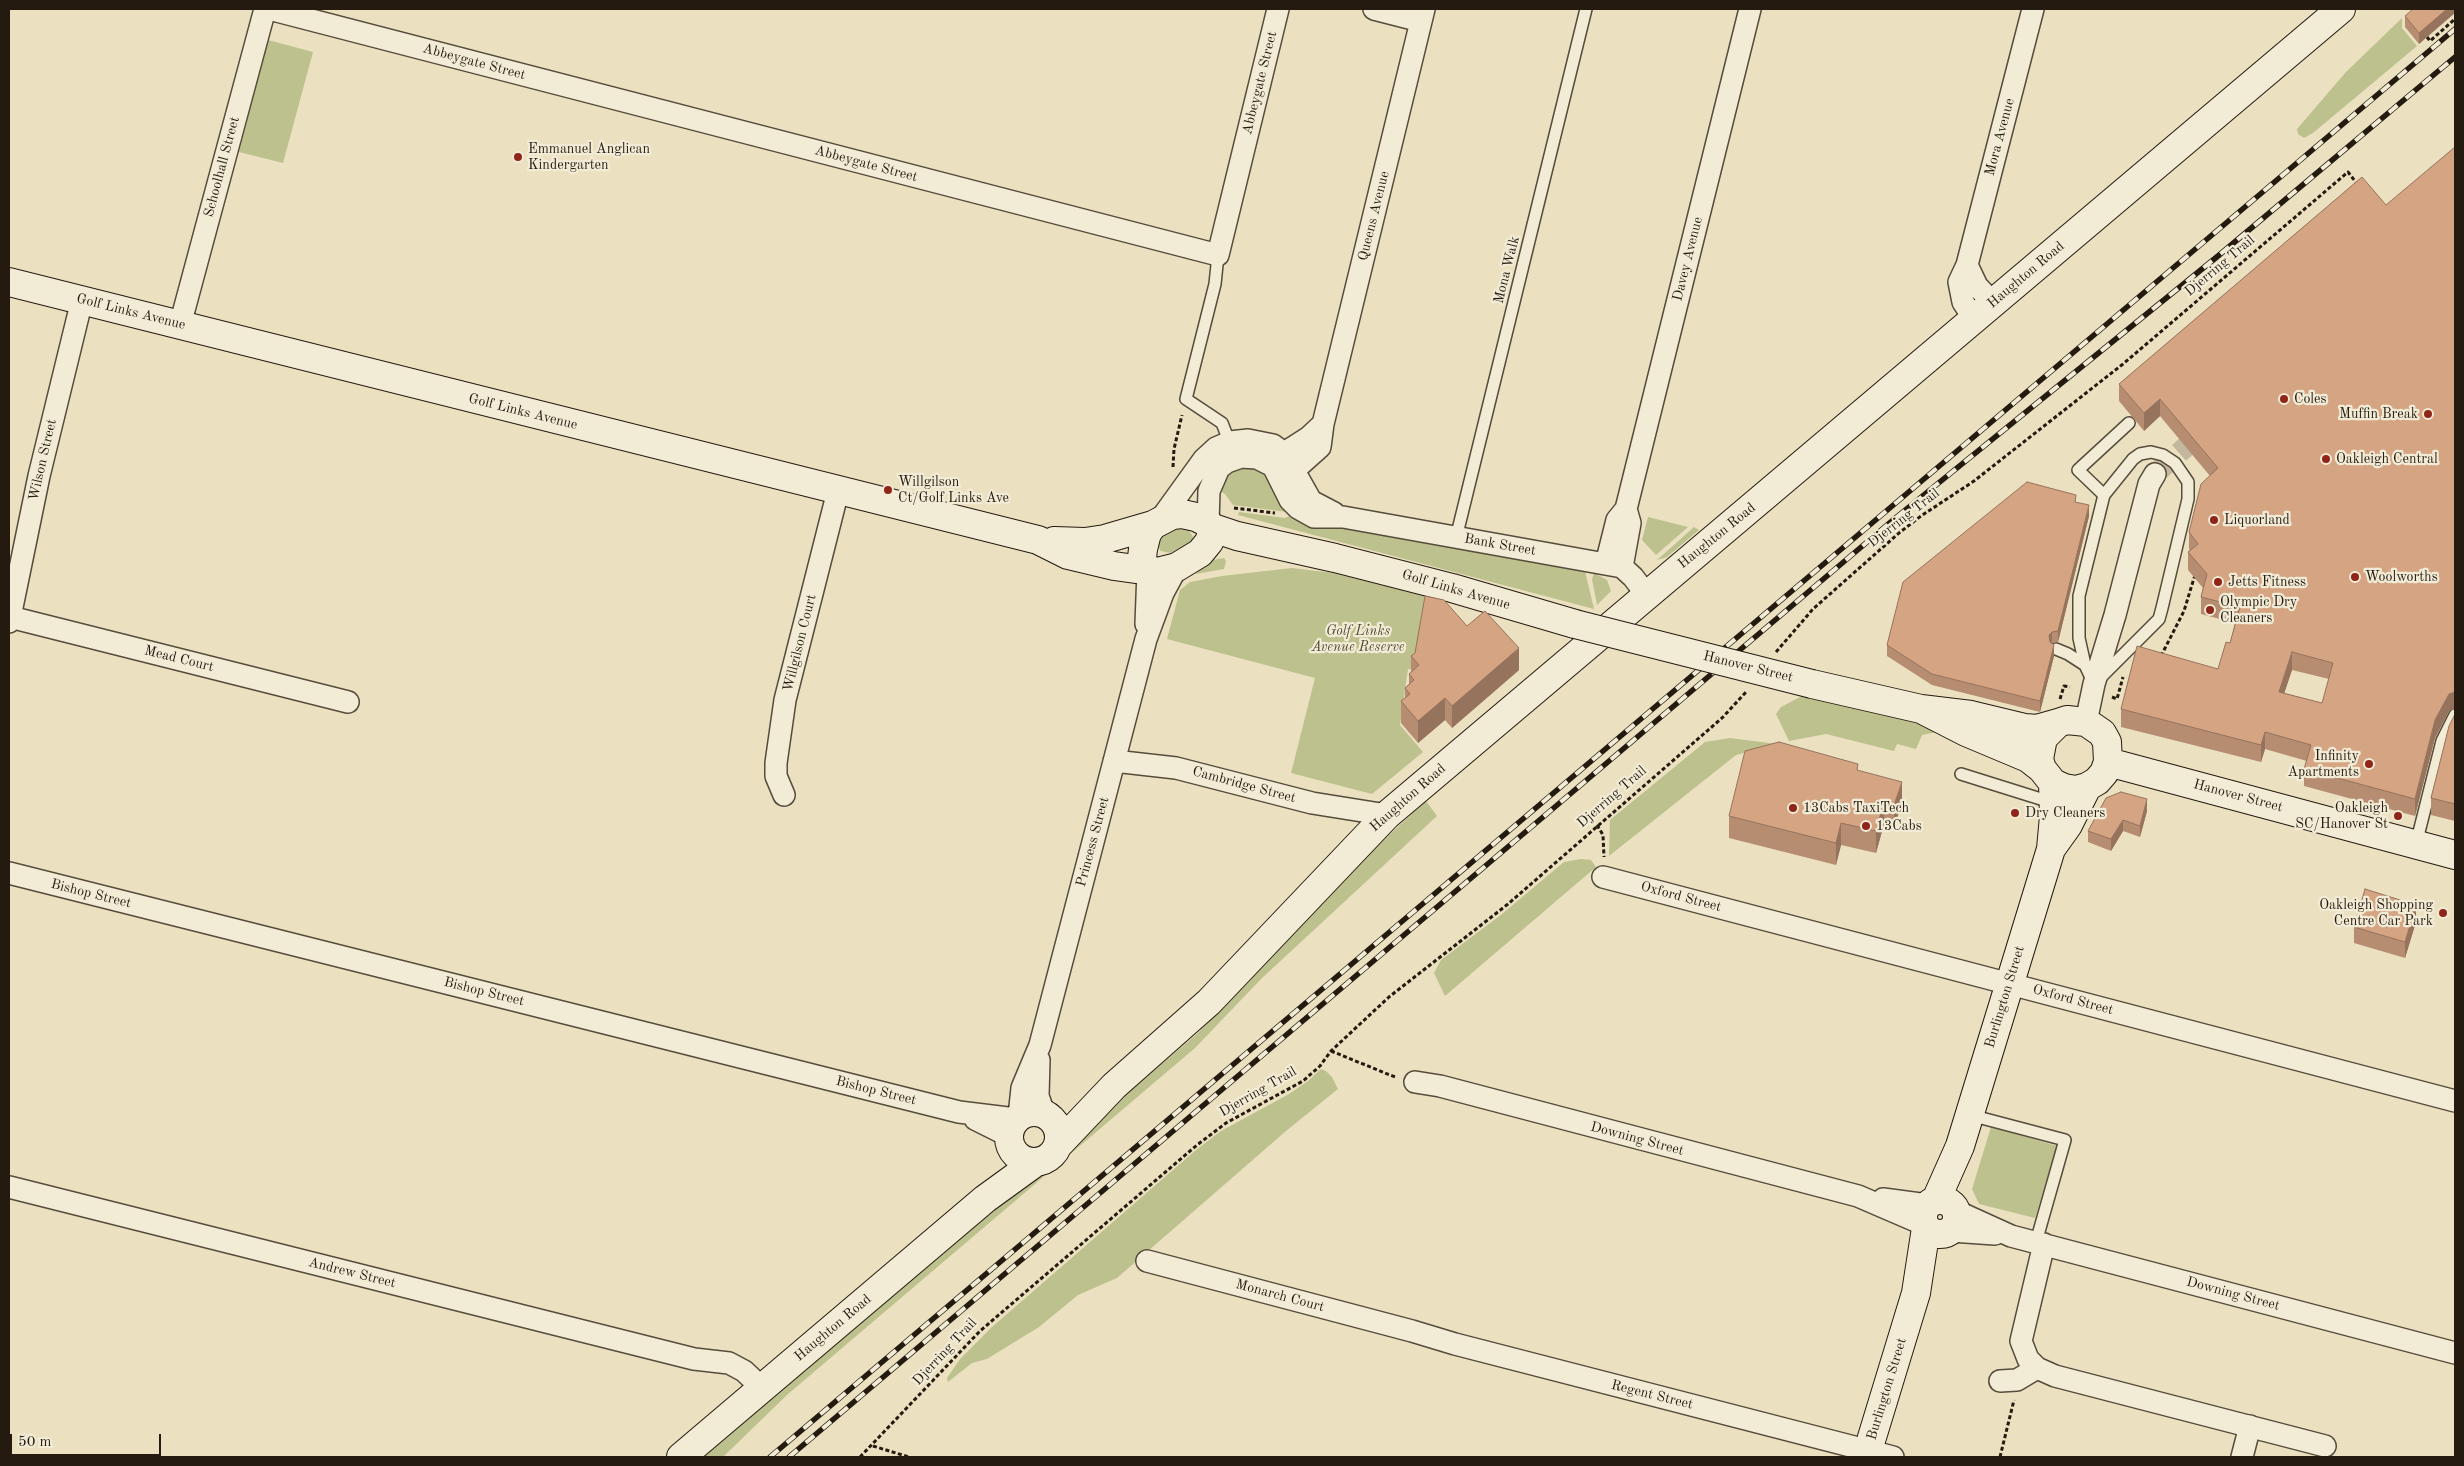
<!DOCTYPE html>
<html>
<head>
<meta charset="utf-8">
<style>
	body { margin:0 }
	#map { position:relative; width:2464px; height:1466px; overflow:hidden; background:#ebe0c0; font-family:"Old Standard TT",serif }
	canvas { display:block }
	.frame { position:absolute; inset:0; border:10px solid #241a0f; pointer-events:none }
	.scale { position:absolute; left:10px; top:1434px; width:151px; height:22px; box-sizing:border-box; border:2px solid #241a0f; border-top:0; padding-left:6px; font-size:15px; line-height:18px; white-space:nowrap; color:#241a0f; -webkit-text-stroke:4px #f2ebd6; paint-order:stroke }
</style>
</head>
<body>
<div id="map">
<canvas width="2464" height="1466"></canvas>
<div class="frame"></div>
<div class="scale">50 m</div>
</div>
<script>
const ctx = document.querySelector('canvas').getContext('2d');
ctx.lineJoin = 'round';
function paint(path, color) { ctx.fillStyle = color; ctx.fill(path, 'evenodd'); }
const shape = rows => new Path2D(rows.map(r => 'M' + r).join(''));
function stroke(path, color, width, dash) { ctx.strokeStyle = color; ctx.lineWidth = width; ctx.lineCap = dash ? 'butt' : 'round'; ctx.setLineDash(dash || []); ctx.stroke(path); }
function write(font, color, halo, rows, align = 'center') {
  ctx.font = font + ' "Old Standard TT",serif'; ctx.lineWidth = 4.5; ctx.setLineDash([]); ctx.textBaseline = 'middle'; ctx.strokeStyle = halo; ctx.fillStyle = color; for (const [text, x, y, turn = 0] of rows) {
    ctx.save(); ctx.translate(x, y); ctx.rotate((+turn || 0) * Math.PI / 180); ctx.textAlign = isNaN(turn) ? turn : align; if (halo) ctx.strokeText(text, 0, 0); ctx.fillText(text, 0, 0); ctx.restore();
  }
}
paint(shape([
	[2402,18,2402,28,2417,46,2313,133,2304,138,2298,134,2297,129,2346,72],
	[268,40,313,52,283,163,239,152],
	[1248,465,1264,471,1287,512,1233,505,1225,494,1218,490,1226,472],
	[1239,512,1285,518,1292,515,1328,525,1585,571,1594,609,1238,515],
	[1648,517,1688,527,1656,555,1642,540],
	[1694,527,1699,530,1667,557,1657,560],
	[1180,528,1189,530,1193,537,1191,542,1171,553,1161,551,1157,545,1162,534],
	[1224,558,1226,561,1224,569,1196,574,1206,561],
	[1292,568,1333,573,1428,597,1416,670,1408,669,1400,725,1423,752,1372,794,1291,773,1315,678,1167,639,1180,590,1190,582,1222,576],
	[1594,573,1607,580,1611,591,1597,605,1592,579],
	[1806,694,1889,712,1942,731,1922,735,1916,749,1897,744,1894,751,1826,734,1789,741,1776,714,1781,707],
	[1730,738,1777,744,1736,755,1609,856,1610,820,1705,742],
	[1426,801,1437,816,1261,979,1195,1048,788,1394,723,1457,695,1457,1039,1169,1051,1164,1071,1138,1102,1115,1198,1033,1377,846],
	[1581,859,1591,860,1596,867,1445,996,1434,973,1441,960,1502,914,1564,862],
	[1321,1069,1326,1071,1332,1077,1338,1089,1286,1131,1117,1278,1078,1295,1039,1327,987,1359,972,1363,948,1382,947,1378,960,1359,992,1327,1196,1150,1221,1131,1289,1094,1308,1081],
	[1991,1127,2057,1146,2035,1218,1979,1204,1972,1189]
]), '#bdc18e');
stroke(shape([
	[2155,474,2207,428]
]), '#c3b89d', 21, [21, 11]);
const lane = shape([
	[1218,255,1215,284,1186,399,1222,423,1231,446],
	[2151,452,2163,455,2175,463,2188,482,2188,499,2162,608,2159,619,2094,684,2085,665,2079,638,2079,596,2104,495,2133,459,2140,454,2151,452],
	[2104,495,2078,470,2129,423],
	[1456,538,1586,9],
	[2056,649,2068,654,2085,665],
	[1961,774,2044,800,2054,801],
	[2416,844,2442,741,2455,715],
	[1970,1115,2065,1140,2036,1242]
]);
const street = shape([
	[269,9,1218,255,1278,9],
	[1374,9,1421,21],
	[1967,265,1977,286,1993,303],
	[1974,319,1963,302,1959,282,1967,265,2033,9],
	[180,325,265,9],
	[1276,463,1284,453,1309,437,1323,424],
	[1278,472,1301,464,1320,447,1323,424,1424,9],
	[1160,520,1204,459,1216,448,1230,442,1248,440,1273,445,1284,453,1311,501,1334,513],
	[1208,523,1209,491,1219,468,1227,462,1241,457,1257,458,1273,466,1290,500,1298,508,1314,517,1343,517,1622,567,1633,577,1646,594],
	[1606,564,1617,520,1626,509,1628,501,1750,9],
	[1622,567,1630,523,1626,509],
	[10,617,348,702],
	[9,622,39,476,82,300],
	[1146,624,1148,571],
	[2086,722,2094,684,2115,615,2149,484,2155,474],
	[1114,761,1176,768,1312,803,1387,815],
	[784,795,776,776,776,763,785,700,838,491],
	[9,873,959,1112,1016,1119],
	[1603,877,2455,1101],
	[1039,1060,1038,1096,1044,1113],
	[1415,1082,1440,1086,1858,1196,1923,1224],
	[1019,1116,1022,1088,1040,1045,1146,639,1163,593,1177,567],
	[975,1119,1009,1136],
	[9,1187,694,1359,729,1363,744,1371,762,1388],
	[1883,1199,1928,1205],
	[1956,1211,2011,1236,2455,1353],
	[1951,1231,1995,1234],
	[2044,1244,2021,1341,2028,1359,2037,1368,2055,1376,2325,1446],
	[1147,1261,1412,1331,1455,1344,1893,1457],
	[2000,1381,2017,1380,2037,1368],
	[2242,1457,2250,1426]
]);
const secondary = shape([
	[9,282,1038,540,1068,555,1114,566,1157,572,1177,567,1200,553,1209,542,1212,533,1208,523,1196,517,1182,514,1172,515,1153,525,1147,533,1143,549,1142,558,1146,570],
	[1210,527,1237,536,1335,558,1452,588,1575,624],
	[1054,541,1085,542,1105,539,1153,525],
	[1812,684,1921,709,1971,715,2025,728,2037,729,2058,723],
	[1921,709,1966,732,2028,758,2042,769,2053,783,2064,788,2076,790,2087,787,2097,781,2104,773,2108,762,2107,742,2102,733,2086,722,2067,720,2058,723,2043,738,2039,759,2042,769],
	[2108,762,2455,855],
	[2053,846,2068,825,2087,787],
	'1009 1137a25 25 0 1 1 50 0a25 25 0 1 1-50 0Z',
	[1059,1144,1114,1086,1209,1002,1387,815,2341,9],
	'1923 1217a17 17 0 1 1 34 0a17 17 0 1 1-34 0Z',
	[1936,1200,1960,1146,2051,849,2054,816,2053,783],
	[681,1457,985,1199,1036,1162],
	[1866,1457,1916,1293,1926,1228]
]);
stroke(lane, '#564c3b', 14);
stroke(street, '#564c3b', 24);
stroke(secondary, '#241a0f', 30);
stroke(shape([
	[2427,37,2430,41,2455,19],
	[1173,467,1174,449,1182,415],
	[1234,508,1275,513],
	[1776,652,1813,609,1899,533,1921,516,1974,481,2123,364,2348,172,2358,185],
	[2161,656,2184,611,2194,578,2197,575],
	[2112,697,2117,699,2123,677],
	[2060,699,2064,686,2070,687],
	[1597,825,1603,835,1604,857],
	[1331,1051,1395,1077],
	[873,1446,909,1457],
	[860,1457,980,1331,1197,1145,1226,1123,1303,1081,1320,1066,1331,1051,1389,997,1508,904,1722,718,1747,691],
	[2000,1457,2014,1400]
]), '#241a0f', 3, [4, 2.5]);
stroke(lane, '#f2ebd6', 11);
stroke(street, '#f2ebd6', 21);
stroke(secondary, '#f2ebd6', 28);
const rail = shape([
	[770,1457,2455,29],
	[789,1457,1893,520,2218,256,2455,57]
]);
stroke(rail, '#241a0f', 5.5);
stroke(rail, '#f2ebd6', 4, [11]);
const secondaryBridge = shape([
	[1575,624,1812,684]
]);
stroke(secondaryBridge, '#241a0f', 30, []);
stroke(secondaryBridge, '#f2ebd6', 28);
paint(shape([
	[2455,9,2419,44,2405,27,2405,16],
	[2362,177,2449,711,2435,738,2415,816,2304,786,2304,769,2307,761,2265,749,2261,762,2121,727,2121,709,2218,669,2230,643,2235,623,2201,614,2201,597,2203,588,2188,570,2188,552,2190,551,2189,549,2189,532,2210,476,2160,416,2144,431,2119,401,2119,384],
	[2292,670,2329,679,2322,703,2284,693],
	[2076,502,2089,516,2058,642,2052,643,2054,656,2040,712,1932,685,1887,656,1887,645],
	[1467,626,1519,670,1452,728,1445,720,1418,743,1401,723,1401,701,1405,698,1405,688,1409,684,1409,674,1411,672,1411,656],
	[2455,714,2455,821,2431,815,2431,798],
	[1858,771,1902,804,1894,827,1884,824,1876,853,1841,845,1836,865,1729,838,1729,816],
	[2147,811,2140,837,2123,831,2111,851,2088,842,2088,831],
	[2416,922,2405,958,2354,943,2354,927]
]), '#b78d71');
paint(shape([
	[2447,9,2455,9,2455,13,2419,44,2419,33],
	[2160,399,2160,416,2144,431,2144,413],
	[2089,505,2089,516,2058,642,2058,631],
	[2052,632,2052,643,2049,647,2049,635],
	[2054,645,2054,656,2040,712,2040,701],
	[1519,648,1519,670,1452,728,1452,706],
	[2292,652,2292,670,2279,709,2279,692],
	[2455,692,2455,709,2449,711,2435,738,2415,816,2415,799,2435,720,2449,694],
	[1445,698,1445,720,1418,743,1418,721],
	[2265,732,2265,749,2261,762,2261,745],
	[1902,782,1902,804,1894,827,1894,805],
	[2147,799,2147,811,2140,837,2140,826],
	[1884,802,1884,824,1876,853,1876,831],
	[2123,820,2123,831,2111,851,2111,839],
	[1841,823,1841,845,1836,865,1836,843],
	[2416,905,2416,922,2405,958,2405,942]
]), '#95735c');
const building = shape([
	[2413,9,2447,9,2419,33,2405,16,2413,9],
	[2455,147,2455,692,2449,694,2435,720,2415,799,2304,769,2311,745,2265,732,2261,745,2121,709,2137,646,2218,669,2226,642,2230,643,2240,607,2201,597,2207,574,2188,552,2198,544,2189,532,2201,484,2218,468,2160,399,2144,413,2119,384,2362,177,2386,205,2455,147],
	[2292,652,2333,663,2322,703,2279,692,2292,652],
	[2027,482,2076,495,2075,502,2089,505,2058,631,2052,632,2049,635,2050,642,2054,645,2040,701,1932,674,1887,645,1903,582,2027,482],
	[1425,596,1444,600,1467,626,1485,611,1519,648,1452,706,1445,698,1418,721,1401,701,1410,694,1405,688,1414,680,1409,674,1419,665,1411,656,1415,653,1425,596],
	[2455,714,2455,804,2431,798,2449,726,2455,714],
	[1779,742,1858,764,1857,770,1902,782,1894,805,1884,802,1876,831,1841,823,1836,843,1729,816,1745,751,1779,742],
	[2121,792,2147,799,2140,826,2123,820,2111,839,2088,831,2106,798,2121,792],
	[2365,889,2416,905,2405,942,2354,927,2365,889]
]);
paint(building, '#d5a483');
stroke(building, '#95735c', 1);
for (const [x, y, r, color] of [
	[518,157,5,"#8f2418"],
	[2284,399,5,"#8f2418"],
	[2428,414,5,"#8f2418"],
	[2326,459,5,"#8f2418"],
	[888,490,5,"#8f2418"],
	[2214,520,5,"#8f2418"],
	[2355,577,5,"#8f2418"],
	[2218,582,5,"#8f2418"],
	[2210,610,5,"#8f2418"],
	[2369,764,5,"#8f2418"],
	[1793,808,5,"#8f2418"],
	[2015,813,5,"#8f2418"],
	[2398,816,5,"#8f2418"],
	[1866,826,5,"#8f2418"],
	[2443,913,5,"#8f2418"]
]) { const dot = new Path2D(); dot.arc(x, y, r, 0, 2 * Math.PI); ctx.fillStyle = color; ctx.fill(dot); stroke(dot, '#f2ebd6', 2); }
write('14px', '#241a0f', '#f2ebd6', [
	["Abbeygate Street",474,62,15],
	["Abbeygate Street",1260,83,-76],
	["Mora Avenue",2000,137,-75],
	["Abbeygate Street",866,164,15],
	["Schoolhall Street",222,167,-75],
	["Queens Avenue",1374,216,-76],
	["Davey Avenue",1688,259,-76],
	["Djerring Trail",2220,266,-40],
	["Mona Walk",1507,270,-76],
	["Haughton Road",2026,275,-40],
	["Golf Links Avenue",131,312,14],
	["Golf Links Avenue",523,412,14],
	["Wilson Street",43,460,-77],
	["Djerring Trail",1904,518,-38],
	["Haughton Road",1717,536,-39],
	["Bank Street",1500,545,10],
	["Golf Links Avenue",1456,590,16],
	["Willgilson Court",800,643,-76],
	["Mead Court",179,659,14],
	["Hanover Street",1748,667,14],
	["Cambridge Street",1244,785,15],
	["Hanover Street",2238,796,15],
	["Djerring Trail",1612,797,-41],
	["Haughton Road",1408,798,-41],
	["Princess Street",1093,842,-75],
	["Bishop Street",91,894,14],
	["Oxford Street",1681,897,15],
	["Bishop Street",484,992,14],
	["Burlington Street",2005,997,-73],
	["Oxford Street",2073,1000,15],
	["Bishop Street",876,1091,14],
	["Djerring Trail",1258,1092,-30],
	["Downing Street",1637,1139,15],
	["Andrew Street",352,1273,14],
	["Downing Street",2233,1294,15],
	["Monarch Court",1280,1296,15],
	["Haughton Road",833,1328,-40],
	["Djerring Trail",945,1352,-47],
	["Burlington Street",1887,1389,-73],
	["Regent Street",1652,1395,14]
]);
write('14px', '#241a0f', '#f2ebd6', [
	["Emmanuel Anglican",528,149],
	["Kindergarten",528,165],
	["Coles",2294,399],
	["Muffin Break",2418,414,"right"],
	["Oakleigh Central",2336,459],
	["Willgilson",898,482],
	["Ct/Golf Links Ave",898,498],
	["Liquorland",2224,520],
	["Woolworths",2365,577],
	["Jetts Fitness",2228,582],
	["Olympic Dry",2220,602],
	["Cleaners",2220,618],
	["Infinity",2359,756,"right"],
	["Apartments",2359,772,"right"],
	["13Cabs TaxiTech",1803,808],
	["Oakleigh",2388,808,"right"],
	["SC/Hanover St",2388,824,"right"],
	["Dry Cleaners",2025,813],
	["13Cabs",1876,826],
	["Oakleigh Shopping",2433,905,"right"],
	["Centre Car Park",2433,921,"right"]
], 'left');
write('italic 14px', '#524c35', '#f2ebd6', [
	["Golf Links",1358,631],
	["Avenue Reserve",1358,647]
]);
</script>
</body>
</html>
